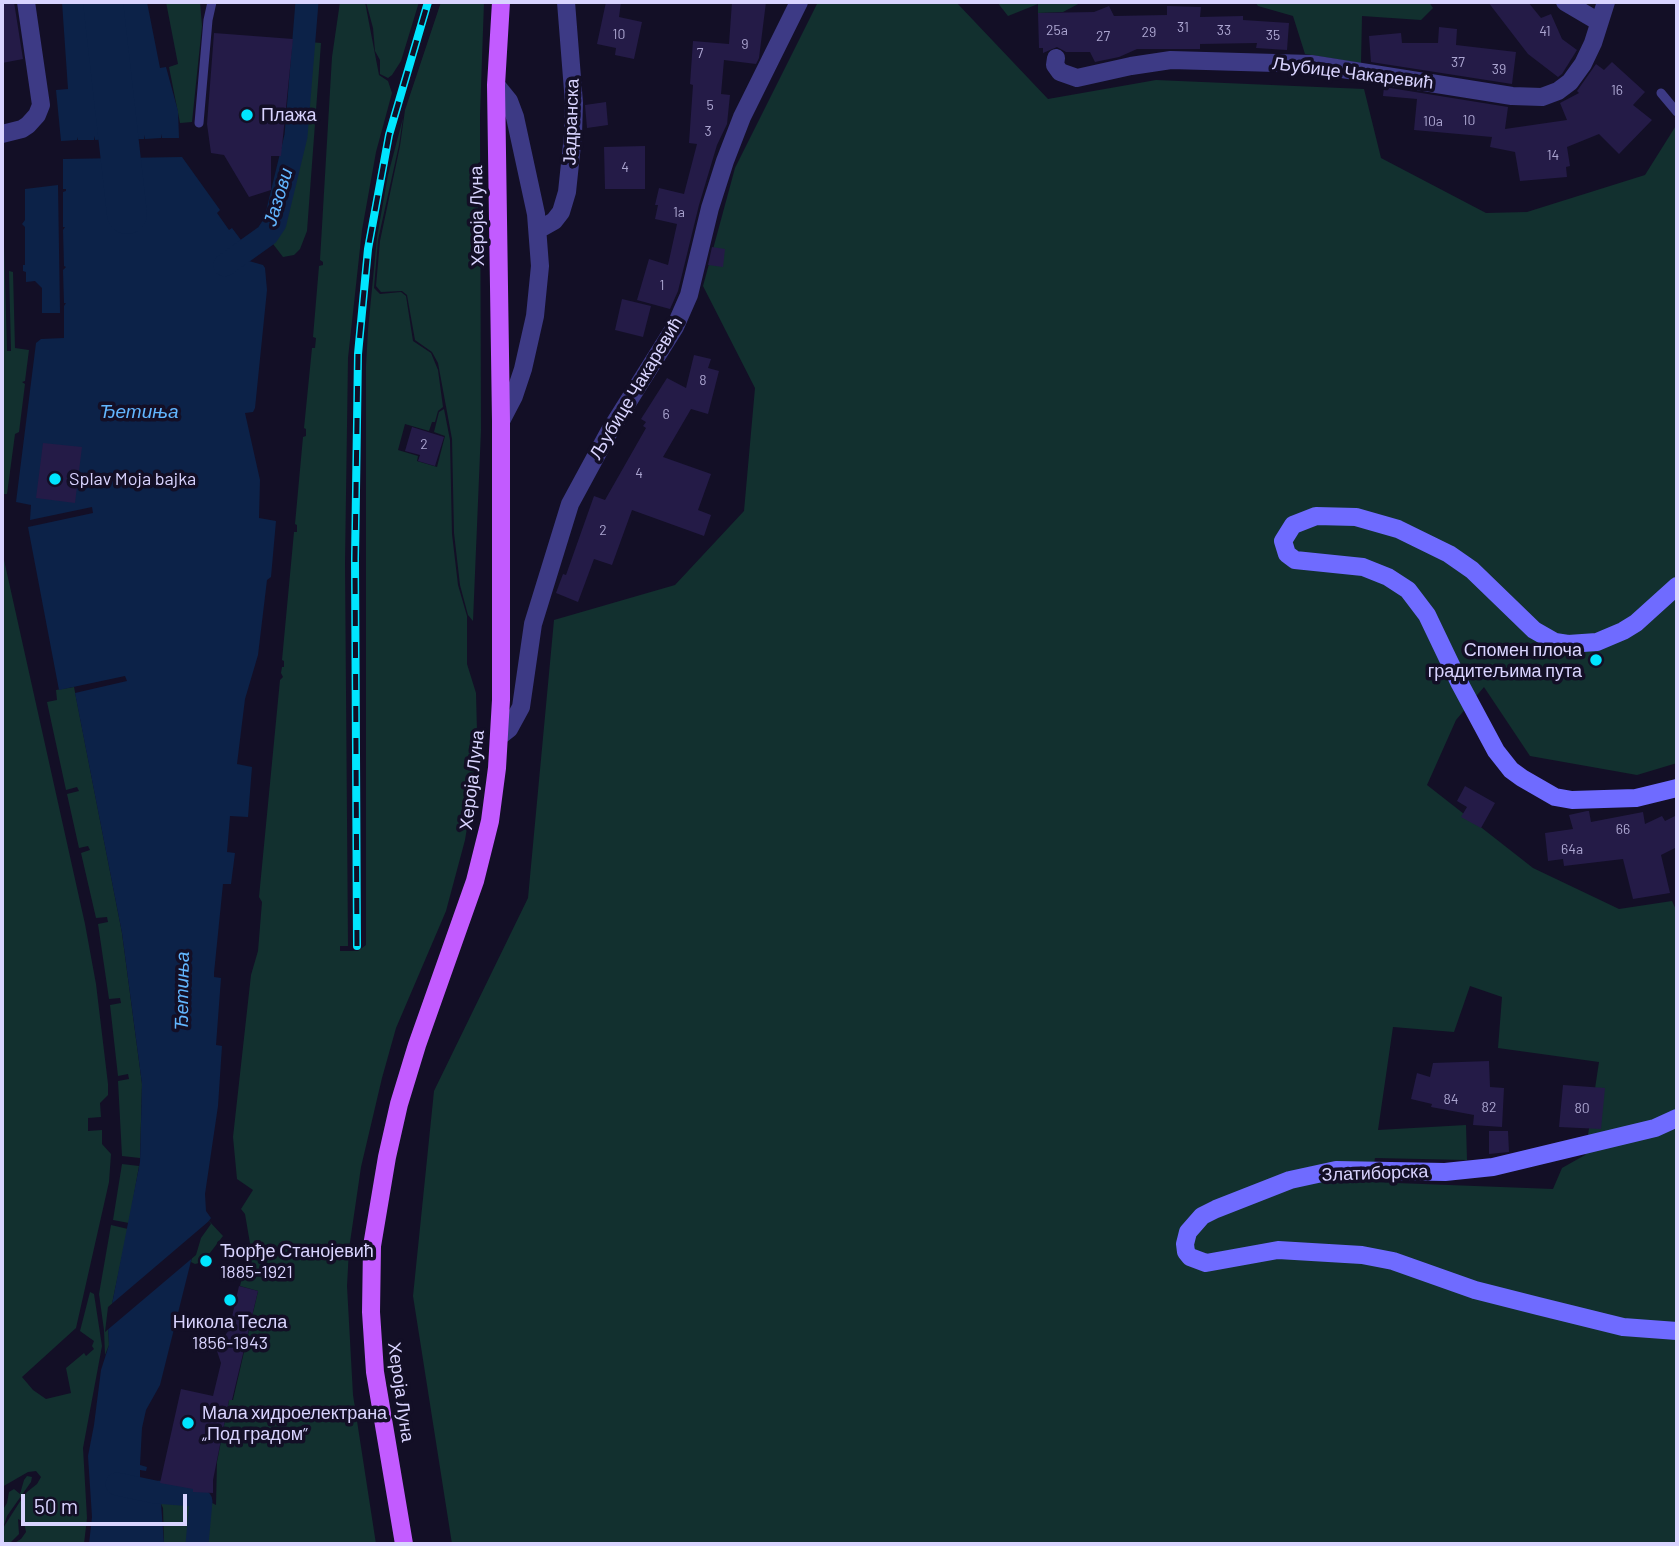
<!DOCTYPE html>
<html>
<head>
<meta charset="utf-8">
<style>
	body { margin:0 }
	#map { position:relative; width:1679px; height:1546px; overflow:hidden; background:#130f26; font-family:Barlow,sans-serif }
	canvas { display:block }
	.frame { position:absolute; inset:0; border:4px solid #d9d4ff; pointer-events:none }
	.scale { position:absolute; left:21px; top:1494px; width:166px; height:32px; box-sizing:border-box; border:4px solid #d9d4ff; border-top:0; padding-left:9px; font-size:21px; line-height:24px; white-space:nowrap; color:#d9d4ff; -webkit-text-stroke:5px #130f26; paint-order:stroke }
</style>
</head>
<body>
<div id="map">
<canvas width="1679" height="1546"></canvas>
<div class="frame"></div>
<div class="scale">50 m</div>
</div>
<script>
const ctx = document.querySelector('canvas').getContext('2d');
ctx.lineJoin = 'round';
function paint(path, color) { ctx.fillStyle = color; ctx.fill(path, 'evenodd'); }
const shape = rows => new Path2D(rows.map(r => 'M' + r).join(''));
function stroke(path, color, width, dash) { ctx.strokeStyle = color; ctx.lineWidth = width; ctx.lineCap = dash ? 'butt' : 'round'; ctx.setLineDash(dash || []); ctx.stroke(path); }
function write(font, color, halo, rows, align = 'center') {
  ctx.font = font + ' Barlow,sans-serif'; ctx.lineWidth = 7; ctx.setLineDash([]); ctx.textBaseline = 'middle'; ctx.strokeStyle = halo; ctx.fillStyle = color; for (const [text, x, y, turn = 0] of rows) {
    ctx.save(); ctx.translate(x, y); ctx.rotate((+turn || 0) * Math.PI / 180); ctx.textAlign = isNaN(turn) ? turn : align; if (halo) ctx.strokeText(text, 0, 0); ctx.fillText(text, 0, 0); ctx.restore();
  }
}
paint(shape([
	[166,2,200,2,202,26,192,122,180,123,169,67,178,64],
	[340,2,365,2,379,75,388,81,392,93,376,152,362,230,348,358,345,563,348,946,340,946,340,951,358,951,366,945,366,366,368,330,377,237,388,175,403,118,399,145,378,240,374,288,380,294,401,292,406,296,413,341,431,353,438,370,443,407,438,411,435,422,432,422,429,431,405,424,398,450,418,456,417,461,437,467,445,436,434,432,439,412,444,409,450,440,452,534,458,585,467,616,467,664,476,693,477,732,474,785,465,840,446,911,396,1028,382,1078,361,1167,349,1249,347,1286,353,1395,376,1544,204,1544,208,1501,216,1505,217,1462,229,1400,233,1400,258,1291,240,1286,245,1264,252,1255,245,1214,241,1209,253,1190,237,1179,233,1137,251,975,258,951,262,902,259,897,280,680,283,677,281,673,282,667,284,667,284,661,282,660,294,532,297,532,297,525,295,524,303,437,306,436,306,429,304,428,312,348,315,348,316,338,313,337,319,266,323,265,323,262,320,260,332,57],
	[366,2,419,2,401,61,392,75,388,78,380,74,380,60,375,51,373,28],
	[441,2,484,2,480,115,481,430,473,621,468,615,460,585,454,533,452,439,438,363,432,352,415,340,407,295,402,291,381,292,376,286,380,241,400,146,405,110],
	[818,2,956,2,1048,99,1156,80,1364,89,1381,158,1486,213,1527,212,1645,175,1677,124,1677,763,1637,775,1530,756,1484,687,1456,720,1427,785,1533,868,1619,909,1672,901,1677,912,1677,1544,452,1544,413,1296,434,1091,528,898,554,620,675,585,744,511,755,388,703,286,735,168],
	[1470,986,1502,997,1498,1048,1599,1062,1585,1155,1562,1168,1553,1189,1371,1182,1375,1158,1467,1160,1466,1125,1378,1130,1393,1027,1454,1032],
	[997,2,1082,2,1063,12,1038,13,1038,4,1008,16],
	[1255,2,1429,2,1433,8,1421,20,1362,16,1361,63,1305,54,1293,16,1258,6],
	[309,42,321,43,307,231,300,249,294,255,283,257,270,240,278,233,283,222,302,143],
	[2,172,7,351,11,351,9,271,13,272,15,348,29,350,25,381,22,382,25,384,19,432,15,434,7,494,2,494],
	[2,551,85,924,96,984,108,1084,108,1095,100,1103,101,1117,88,1118,88,1131,102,1130,102,1144,111,1154,109,1182,76,1328,22,1377,33,1390,46,1399,71,1393,66,1368,84,1353,86,1356,94,1349,92,1346,94,1341,80,1331,90,1292,94,1294,102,1346,83,1448,87,1518,84,1544,13,1544,21,1539,26,1532,24,1522,18,1519,19,1534,9,1544,2,1544,2,1511,7,1503,9,1492,14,1489,20,1494,24,1480,27,1476,32,1477,31,1482,7,1516,3,1528,19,1503,27,1492,37,1484,41,1477,36,1471,28,1472,2,1487],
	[74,687,122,933,129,986,142,1084,140,1158,122,1156,118,1081,129,1079,128,1074,118,1076,110,1005,121,1003,120,998,109,999,98,924,108,922,107,917,96,918,81,853,90,850,88,846,79,848,67,794,79,791,77,787,66,790,47,702,57,700,56,690],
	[122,1164,139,1166,129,1223,113,1220],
	[209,1221,223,1236,203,1262,195,1264,191,1262,197,1237],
	[111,1225,128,1229,114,1294,108,1325,109,1345,105,1355,104,1330,99,1294],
	[159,1500,194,1500,190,1544,164,1544,163,1508]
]), '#12302f');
paint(shape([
	[62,2,147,2,160,68,166,67,178,111,179,138,162,138,161,134,161,138,145,139,145,135,144,139,128,139,128,136,127,139,112,139,111,136,110,139,95,140,94,136,94,140,78,140,77,137,77,140,61,141,56,90,68,89],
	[182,157,220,210,217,213,229,230,232,228,244,244,247,244,251,249,249,261,263,265,265,268,267,290,255,408,253,412,245,413,260,480,259,518,276,521,271,577,267,580,258,655,245,699,237,764,252,767,248,817,230,816,227,852,235,853,231,884,223,884,214,973,214,977,221,978,216,1045,222,1046,218,1106,205,1194,206,1211,211,1218,197,1237,160,1385,146,1410,142,1428,140,1465,147,1467,146,1471,140,1470,140,1485,145,1492,161,1503,164,1544,89,1544,92,1517,88,1456,94,1425,101,1370,109,1345,108,1325,114,1294,140,1162,142,1084,122,933,75,693,127,681,125,676,59,690,28,527,93,513,92,507,30,520,31,505,16,502,36,343,41,339,64,338,64,306,66,303,64,303,63,270,66,267,64,266,63,230,65,227,63,227,63,192,66,191,66,189,63,189,63,159],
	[58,185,60,313,42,313,42,288,35,281,26,282,26,272,23,271,23,265,25,265,25,227,22,224,25,220,25,189]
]), '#0c2248');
paint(shape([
	[209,1221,211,1224,201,1238,196,1255,105,1332,108,1307]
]), '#130f26');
stroke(shape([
	[225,265,267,235,275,223,296,136,307,2],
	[117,1484,155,1492,194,1495],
	[197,1544,201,1501]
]), '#0c2248', 23);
stroke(shape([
	[103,2,127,214]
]), '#0c2248', 40);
paint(shape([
	[2,2,14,2,23,59,2,63],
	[606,2,621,2,619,17,642,22,634,59,615,55,616,48,597,44],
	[732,2,766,2,759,58,756,64,724,60,721,94,730,95,727,124,717,145,699,205,678,291,670,309,637,300,649,259,668,265,677,224,655,219,658,205,655,205,659,188,684,194,697,144,689,143,693,85,690,84,693,41,729,44],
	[1488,2,1528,2,1541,18,1551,14,1562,39,1577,50,1562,74,1558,77,1528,54],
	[1109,6,1114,16,1167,15,1167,6,1201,7,1200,17,1243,16,1243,20,1289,23,1287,50,1256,48,1257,43,1200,44,1200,49,1137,49,1119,57,1095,62,1090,52,1066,52,1057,47,1043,53,1043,48,1039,48,1038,13,1094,12],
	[1439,27,1457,29,1456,45,1516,52,1512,84,1371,62,1369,36,1401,33,1402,43,1438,43],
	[214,33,293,39,281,156,271,156,271,190,249,197,224,155,211,153,207,124],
	[1612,62,1645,92,1633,105,1652,120,1619,154,1599,134,1567,147,1570,166,1566,167,1567,177,1520,181,1515,152,1490,147,1492,137,1414,130,1417,99,1383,96,1384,87,1508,107,1505,129,1567,120,1560,103,1579,93,1577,91,1596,64,1604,70],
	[606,102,608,125,587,128,585,105],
	[645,146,645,189,605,189,604,147],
	[712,247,725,249,723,267,708,265],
	[622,299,651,306,643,337,615,330],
	[694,355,711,359,708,368,719,371,708,414,691,409,663,457,711,474,698,510,711,515,704,536,632,510,612,565,594,559,578,602,556,593,563,574,566,575,594,496,605,500,646,428,643,426,646,422,641,419,667,378,686,388],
	[412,427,444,437,435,466,418,461,420,455,405,451],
	[43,443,82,447,75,503,36,498],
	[1465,786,1495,803,1481,828,1461,817,1467,807,1457,801],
	[1587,811,1589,811,1591,822,1643,812,1645,824,1662,816,1665,821,1677,815,1677,847,1661,855,1670,893,1633,899,1623,859,1564,866,1563,859,1548,861,1545,833,1573,829,1569,815],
	[1489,1061,1490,1087,1504,1088,1502,1127,1473,1125,1474,1115,1431,1107,1432,1104,1411,1099,1417,1073,1430,1077,1433,1063],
	[1563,1085,1605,1088,1601,1129,1559,1127],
	[1489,1131,1508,1131,1509,1152,1489,1154],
	[239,1286,258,1291,232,1400,229,1400,213,1480,213,1493,193,1492,193,1489,160,1483,181,1389,213,1396,221,1363,216,1348,229,1330]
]), '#241b47');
stroke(shape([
	[1661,93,1677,112],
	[199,123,208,20,212,2]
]), '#3d3a85', 9);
stroke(shape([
	[1565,2,1599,22],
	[1056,58,1055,65,1060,72,1077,78,1131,66,1171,60,1311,64,1512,96,1542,97,1558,91,1570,82,1583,64,1593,43,1606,2],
	[496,85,509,101,515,117,536,214,540,266,535,316,523,369,514,396,501,421],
	[2,134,22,129,28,125,37,115,41,105,26,2],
	[538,230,554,221,561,212,567,192,573,135,574,103,566,2],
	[500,736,509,729,521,707,533,624,570,504,609,432,675,327,689,295,710,208,725,161,742,117,799,2]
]), '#3d3a85', 18);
stroke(shape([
	[1677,586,1636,623,1623,631,1597,642,1568,644,1555,642,1534,630,1472,570,1449,554,1398,529,1356,517,1316,516,1293,525,1283,541,1287,554,1295,560,1363,567,1388,577,1408,590,1427,615,1460,684,1496,751,1511,770,1522,778,1555,797,1572,800,1636,798,1677,788],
	[1677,1118,1655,1128,1493,1167,1445,1172,1336,1170,1290,1180,1216,1209,1202,1216,1188,1232,1185,1244,1186,1252,1190,1257,1206,1263,1278,1250,1362,1255,1393,1261,1475,1290,1538,1306,1623,1327,1677,1331]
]), '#6f6bff', 18);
stroke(shape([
	[404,1544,375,1372,371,1312,372,1246,387,1157,399,1104,417,1045,475,881,490,821,497,768,501,700,501,421,496,85,501,2]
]), '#c25bff', 18);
const rail = shape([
	[357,946,355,559,358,354,368,249,389,135,428,2]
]);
stroke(rail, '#00e5ff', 8);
stroke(rail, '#130f26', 5, [16]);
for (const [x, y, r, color] of [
	[247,115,7,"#00e5ff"],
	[55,479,7,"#00e5ff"],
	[1596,660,7,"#00e5ff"],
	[206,1261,7,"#00e5ff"],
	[230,1300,7,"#00e5ff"],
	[188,1423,7,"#00e5ff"]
]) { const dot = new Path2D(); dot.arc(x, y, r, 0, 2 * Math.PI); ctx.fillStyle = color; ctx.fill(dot); stroke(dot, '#130f26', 2.5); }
write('14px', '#aca6d1', null, [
	["31",1183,27],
	["25a",1057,30],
	["33",1224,30],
	["41",1545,31],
	["29",1149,32],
	["10",619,34],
	["35",1273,35],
	["27",1103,36],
	["9",745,44],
	["7",700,53],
	["37",1458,62],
	["39",1499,69],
	["16",1617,90],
	["5",710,105],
	["10",1469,120],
	["10a",1433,121],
	["3",708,131],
	["14",1553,155],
	["4",625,167],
	["1a",679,212],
	["1",662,285],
	["8",703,380],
	["6",666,414],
	["2",424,444],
	["4",639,473],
	["2",603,530],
	["66",1623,829],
	["64a",1572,849],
	["84",1451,1099],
	["82",1489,1107],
	["80",1582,1108]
]);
write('18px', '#d9d4ff', '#130f26', [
	["Љубице Чакаревић",1353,73,7],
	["Јадранска",571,122,-88],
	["Хероја Луна",477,216,-91],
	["Љубице Чакаревић",636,388,-59],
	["Хероја Луна",472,780,-83],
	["Златиборска",1375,1173,-2],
	["Хероја Луна",401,1392,82]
]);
write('18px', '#d9d4ff', '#130f26', [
	["Плажа",261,115],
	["Splav Moja bajka",69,479],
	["Спомен плоча",1582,650,"right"],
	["градитељима пута",1582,671,"right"],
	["Ђорђе Станојевић",220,1251],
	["1885-1921",220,1272],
	["Никола Тесла",230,1322,"center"],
	["1856-1943",230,1343,"center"],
	["Мала хидроелектрана",202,1413],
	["„Под градом”",202,1434]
], 'left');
write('italic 19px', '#62b6ff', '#130f26', [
	["Јазови",278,197,-73],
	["Ђетиња",139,412],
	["Ђетиња",182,991,-89]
]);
</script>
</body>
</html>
